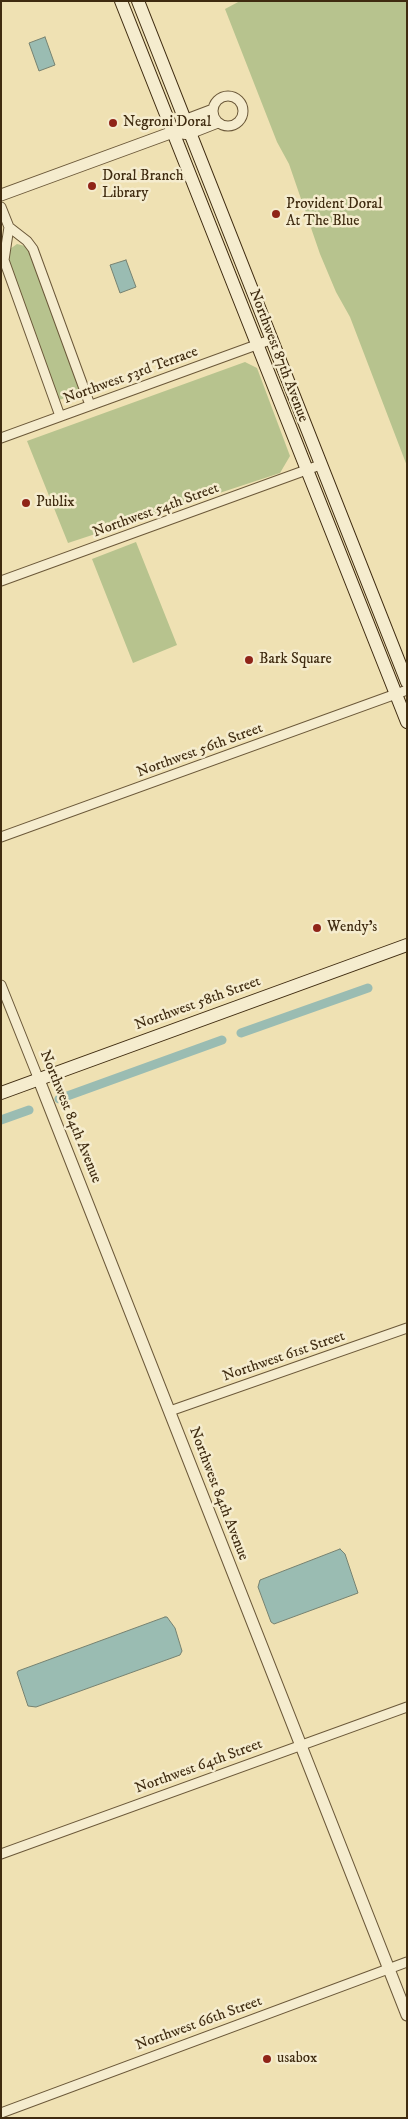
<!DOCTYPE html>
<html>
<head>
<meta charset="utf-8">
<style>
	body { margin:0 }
	#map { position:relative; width:408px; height:2119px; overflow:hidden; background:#efe1b3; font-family:"IM FELL DW Pica",serif }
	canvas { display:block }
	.frame { position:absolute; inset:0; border:2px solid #3f2b10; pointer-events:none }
</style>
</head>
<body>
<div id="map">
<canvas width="408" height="2119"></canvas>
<div class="frame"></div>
</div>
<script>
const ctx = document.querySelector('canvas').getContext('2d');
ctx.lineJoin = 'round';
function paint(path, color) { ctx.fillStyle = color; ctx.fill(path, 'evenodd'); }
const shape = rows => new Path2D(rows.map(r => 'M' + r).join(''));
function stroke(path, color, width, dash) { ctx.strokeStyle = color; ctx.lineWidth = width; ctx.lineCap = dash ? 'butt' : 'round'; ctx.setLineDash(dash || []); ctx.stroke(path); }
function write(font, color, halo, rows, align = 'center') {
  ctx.font = font + ' "IM FELL DW Pica",serif'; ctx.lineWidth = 5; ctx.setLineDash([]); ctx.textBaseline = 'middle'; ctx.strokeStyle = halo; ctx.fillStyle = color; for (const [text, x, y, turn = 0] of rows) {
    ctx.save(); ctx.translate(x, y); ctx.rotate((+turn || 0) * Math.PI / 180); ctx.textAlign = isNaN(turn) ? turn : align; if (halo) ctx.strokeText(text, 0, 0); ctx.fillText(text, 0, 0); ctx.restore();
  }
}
paint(shape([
	[240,1,407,1,407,466,350,317,336,292,320,254,289,164,277,142,225,9],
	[17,244,29,247,83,392,59,400,7,258,10,249],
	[245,362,257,368,290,456,280,473,68,543,27,441],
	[136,542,177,645,133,663,92,559]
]), '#b7c38e');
const water = shape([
	[45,37,55,65,39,71,29,43,45,37],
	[126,260,136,287,120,293,110,265,126,260],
	[340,1549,345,1554,358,1593,274,1624,271,1622,258,1587,260,1580,340,1549],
	[165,1617,167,1617,175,1628,182,1651,180,1655,36,1707,28,1706,17,1673,18,1671,165,1617]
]);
paint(water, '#9abcb2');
stroke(water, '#768271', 1);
stroke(shape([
	[241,1033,368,988],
	[59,1099,222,1040],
	[1,1120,29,1110]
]), '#9abcb2', 9);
const minor = shape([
	'213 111a15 15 0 1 1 30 0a15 15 0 1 1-30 0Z',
	[184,120,213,109],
	[190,134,218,123],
	[1,207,9,227,4,260,60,416],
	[9,227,27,241,33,249,90,405],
	[1,438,270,340],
	[1,581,320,465],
	[1,837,407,690],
	[1,985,39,1080],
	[170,1411,407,1328],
	[1,1854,407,1707],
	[1,2113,407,1962]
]);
const tertiary = shape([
	[1,195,173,132,190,134],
	[39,1080,407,2015]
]);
const secondary = shape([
	[121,1,407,722],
	[138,1,407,682],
	[1,1093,407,945]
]);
stroke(minor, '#6b5839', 11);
stroke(tertiary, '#6b5839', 13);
stroke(secondary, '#3f2b10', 14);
stroke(minor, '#f5ecce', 9);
stroke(tertiary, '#f5ecce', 11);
stroke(secondary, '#f5ecce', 12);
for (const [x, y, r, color] of [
	[113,123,5,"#8f2418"],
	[92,186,5,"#8f2418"],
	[276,214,5,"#8f2418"],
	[26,503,5,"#8f2418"],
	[249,660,5,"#8f2418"],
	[317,928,5,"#8f2418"],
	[267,2059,5,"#8f2418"]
]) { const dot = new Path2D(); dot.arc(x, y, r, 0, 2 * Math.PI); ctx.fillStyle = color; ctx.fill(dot); stroke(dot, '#f5ecce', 2); }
write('15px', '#3f2b10', '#f5ecce', [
	["Negroni Doral",123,123],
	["Doral Branch",102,177],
	["Library",102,194],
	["Provident Doral",286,205],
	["At The Blue",286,222],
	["Publix",36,503],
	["Bark Square",259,660],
	["Wendy's",327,928],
	["usabox",277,2059]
], 'left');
write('15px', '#3f2b10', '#f5ecce', [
	["Northwest 87th Avenue",278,356,69],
	["Northwest 53rd Terrace",131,376,-20],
	["Northwest 54th Street",156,511,-20],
	["Northwest 56th Street",200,751,-20],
	["Northwest 58th Street",198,1004,-20],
	["Northwest 84th Avenue",70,1117,68],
	["Northwest 61st Street",284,1357,-19],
	["Northwest 84th Avenue",218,1494,69],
	["Northwest 64th Street",199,1767,-20],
	["Northwest 66th Street",199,2024,-20]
]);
</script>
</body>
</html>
